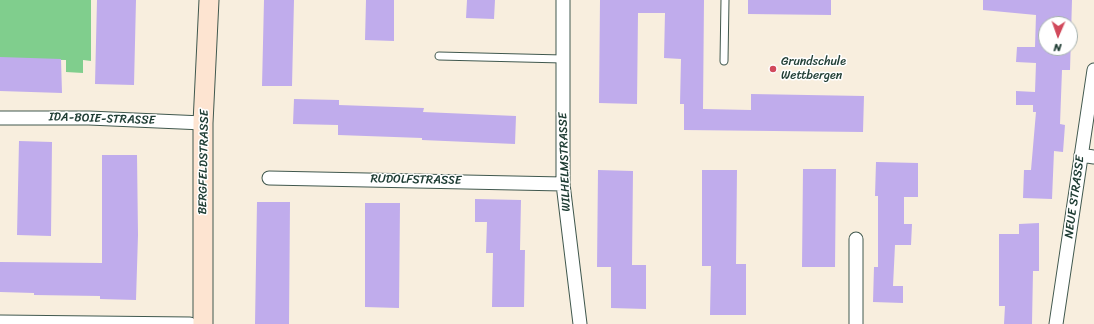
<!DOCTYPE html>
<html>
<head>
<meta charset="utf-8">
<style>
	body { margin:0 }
	#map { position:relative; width:1094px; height:324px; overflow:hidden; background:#f8eede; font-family:Sriracha,sans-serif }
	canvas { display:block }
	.north { position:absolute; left:1038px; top:16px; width:40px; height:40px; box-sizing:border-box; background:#fff; border:1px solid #a5b1ae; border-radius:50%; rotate:182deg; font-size:11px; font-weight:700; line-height:16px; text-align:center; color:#1f3d34 }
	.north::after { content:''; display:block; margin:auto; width:14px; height:18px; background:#d1495b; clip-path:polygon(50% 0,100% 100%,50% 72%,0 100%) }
</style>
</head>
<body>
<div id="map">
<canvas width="1094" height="324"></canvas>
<div class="north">N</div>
</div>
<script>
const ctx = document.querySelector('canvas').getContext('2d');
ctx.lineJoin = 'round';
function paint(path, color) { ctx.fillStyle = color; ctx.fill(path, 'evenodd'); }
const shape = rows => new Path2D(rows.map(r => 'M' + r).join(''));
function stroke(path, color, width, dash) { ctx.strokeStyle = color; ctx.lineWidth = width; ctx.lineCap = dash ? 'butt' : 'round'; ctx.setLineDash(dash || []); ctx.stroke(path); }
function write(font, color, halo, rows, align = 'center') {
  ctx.font = font + ' Sriracha,sans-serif'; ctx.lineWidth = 3; ctx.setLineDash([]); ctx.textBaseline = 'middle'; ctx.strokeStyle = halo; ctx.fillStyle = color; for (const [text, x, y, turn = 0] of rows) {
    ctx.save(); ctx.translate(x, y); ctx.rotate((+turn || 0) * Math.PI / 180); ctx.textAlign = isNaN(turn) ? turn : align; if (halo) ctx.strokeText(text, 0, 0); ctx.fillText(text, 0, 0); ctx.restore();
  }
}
paint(shape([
	[0,0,91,0,91,61,83,60,83,73,66,72,66,60,0,59]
]), '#80ce8d');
paint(shape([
	[97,0,136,0,134,85,95,84],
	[264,0,294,0,292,86,262,86],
	[366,0,394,0,394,41,365,40],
	[467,0,495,0,494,19,466,18],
	[600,0,704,0,703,109,751,110,751,94,864,96,863,132,684,130,684,104,680,104,681,59,664,58,665,13,638,13,637,104,599,103],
	[748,0,831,0,831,15,748,14],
	[983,0,1072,0,1070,70,1062,70,1060,124,1065,125,1063,152,1054,151,1052,199,1023,198,1024,170,1031,170,1036,112,1033,112,1033,105,1016,105,1016,91,1035,92,1036,63,1016,62,1017,47,1035,47,1036,15,983,10],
	[1046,24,1070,24,1070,48,1046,48],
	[0,57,61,59,62,93,0,91],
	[294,99,339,100,339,105,424,108,423,112,516,116,515,144,422,140,422,138,338,135,338,125,293,124],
	[19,141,52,142,51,236,17,235],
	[102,155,137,155,138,235,136,300,100,299,100,296,34,295,34,293,0,292,0,262,102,263],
	[876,162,918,163,918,197,904,197,904,224,912,224,911,245,895,245,893,286,903,286,903,303,873,302,874,267,878,267,878,196,875,196],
	[803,169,836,169,835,267,802,267],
	[598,170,633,171,632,265,646,265,646,309,611,308,611,267,597,267],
	[702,170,737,170,736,264,746,264,746,315,710,315,711,266,702,266],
	[475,199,521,200,520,250,525,250,524,307,492,307,493,253,486,253,487,222,475,222],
	[257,202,290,202,289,324,255,324],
	[365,203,400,203,399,308,365,307],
	[1039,223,1039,271,1033,271,1032,324,1004,324,1005,306,999,306,999,234,1019,234,1019,224]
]), '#c0acec');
const lane = shape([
	[439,56,563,59],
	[724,61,725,0]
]);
const street = shape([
	[563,0,563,184,580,324],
	[0,118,89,118,203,123],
	[1081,155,1094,157],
	[269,178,563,184],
	[0,322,190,324],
	[856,324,856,239],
	[1056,324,1094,70]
]);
const secondary = shape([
	[203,324,203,123,209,0]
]);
stroke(lane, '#40584e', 9);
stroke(street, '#40584e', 15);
stroke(secondary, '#40584e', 21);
stroke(lane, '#fff', 7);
stroke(street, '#fff', 13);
stroke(secondary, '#fde4d1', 19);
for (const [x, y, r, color] of [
	[773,69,4,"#d1495b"]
]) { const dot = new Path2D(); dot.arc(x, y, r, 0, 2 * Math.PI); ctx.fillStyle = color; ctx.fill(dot); stroke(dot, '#fff', 1.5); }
write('12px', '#1f3d34', '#fff', [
	["Grundschule",781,62],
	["Wettbergen",781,76]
], 'left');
write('12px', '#1f3d34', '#fff', [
	["IDA-BOIE-STRASSE",102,119,2],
	["BERGFELDSTRASSE",204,162,-89],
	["WILHELMSTRASSE",565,162,-92],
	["RUDOLFSTRASSE",416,180,1],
	["NEUE STRASSE",1075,197,-82]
]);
</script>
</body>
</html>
